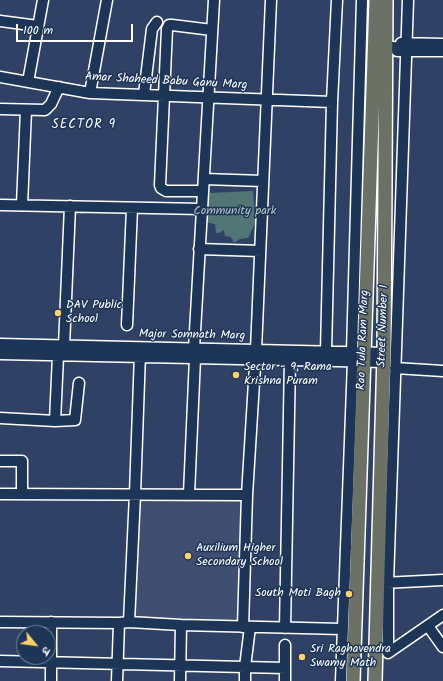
<!DOCTYPE html>
<html>
<head>
<meta charset="utf-8">
<style>
	body { margin:0 }
	#map { position:relative; width:443px; height:681px; overflow:hidden; background:#2f4164; font-family:Kalam,"Playpen Sans Deva",sans-serif }
	canvas { display:block }
	.north { position:absolute; left:16px; top:625px; width:40px; height:40px; box-sizing:border-box; background:#1d3557; border:1px solid #77869a; border-radius:50%; rotate:119deg; font-size:11px; font-weight:700; line-height:16px; text-align:center; color:#fff }
	.north::after { content:''; display:block; margin:auto; width:14px; height:18px; background:#ffd166; clip-path:polygon(50% 0,100% 100%,50% 72%,0 100%) }
	.scale { position:absolute; left:16px; top:24px; width:117px; height:18px; box-sizing:border-box; border:2px solid #fff; border-top:0; padding-left:5px; font-size:12px; line-height:14px; white-space:nowrap; color:#fff; -webkit-text-stroke:3px #1d3557; paint-order:stroke }
</style>
</head>
<body>
<div id="map">
<canvas width="443" height="681"></canvas>
<div class="north">उ</div>
<div class="scale">100 m</div>
</div>
<script>
const ctx = document.querySelector('canvas').getContext('2d');
ctx.lineJoin = 'round';
function paint(path, color) { ctx.fillStyle = color; ctx.fill(path, 'evenodd'); }
const shape = rows => new Path2D(rows.map(r => 'M' + r).join(''));
function stroke(path, color, width, dash) { ctx.strokeStyle = color; ctx.lineWidth = width; ctx.lineCap = dash ? 'butt' : 'round'; ctx.setLineDash(dash || []); ctx.stroke(path); }
function write(font, color, halo, rows, align = 'center') {
  ctx.font = font + ' Kalam,sans-serif'; ctx.lineWidth = 3; ctx.setLineDash([]); ctx.textBaseline = 'middle'; ctx.strokeStyle = halo; ctx.fillStyle = color; for (const [text, x, y, turn = 0] of rows) {
    ctx.save(); ctx.translate(x, y); ctx.rotate((+turn || 0) * Math.PI / 180); ctx.textAlign = isNaN(turn) ? turn : align; if (halo) ctx.strokeText(text, 0, 0); ctx.fillText(text, 0, 0); ctx.restore();
  }
}
paint(shape([
	[137,495,243,498,241,622,136,619,133,614]
]), '#404f71');
paint(shape([
	[253,191,255,223,248,238,240,239,234,243,231,237,225,236,224,230,219,233,216,233,215,224,205,222,206,194,209,193]
]), '#527676');
const minor = shape([
	[0,21,38,26],
	[401,43,443,44],
	[385,47,394,47,397,51,443,51],
	[0,77,90,93,332,102],
	[28,82,43,0],
	[90,93,107,0],
	[144,94,152,29,157,22],
	[0,109,45,110,51,104,59,87],
	[204,179,263,181],
	[203,191,166,191,161,188,160,185,167,29,169,25,172,25,212,30],
	[0,205,202,209],
	[22,205,26,110],
	[199,249,260,251],
	[127,325,132,208],
	[0,344,384,353],
	[64,346,70,206],
	[194,349,214,0],
	[326,351,332,102,337,0],
	[352,352,362,0],
	[0,354,384,362],
	[395,368,443,371],
	[0,418,55,421,58,356],
	[55,421,75,420,79,383],
	[0,461,22,461,22,494],
	[0,494,247,495],
	[189,494,195,358],
	[383,583,443,580],
	[0,622,119,623,129,622,181,625,342,629],
	[129,622,135,494,140,353],
	[428,626,443,647],
	[243,627,247,495,256,350,271,0],
	[285,628,290,360],
	[285,645,285,681],
	[388,653,388,582,408,0],
	[388,653,443,615],
	[0,661,285,668],
	[51,681,51,622],
	[117,681,119,623],
	[180,681,181,625],
	[245,681,245,667,250,627],
	[341,681,353,361]
]);
const major = shape([
	[353,681,376,0],
	[375,681,384,353,386,0]
]);
stroke(minor, '#fff', 13);
stroke(major, '#fff', 16);
stroke(minor, '#1d3557', 10);
stroke(major, '#6b7165', 13);
for (const [x, y, r, color] of [
	[58,313,4,"#ffd166"],
	[236,375,4,"#ffd166"],
	[188,556,4,"#ffd166"],
	[349,594,4,"#ffd166"],
	[302,657,4,"#ffd166"]
]) { const dot = new Path2D(); dot.arc(x, y, r, 0, 2 * Math.PI); ctx.fillStyle = color; ctx.fill(dot); stroke(dot, '#1d3557', 1.5); }
write('12px', '#fff', '#1d3557', [
	["Amar Shaheed Babu Ganu Marg",166,82,3],
	["Street Number 1",384,326,-88],
	["Major Somnath Marg",192,336,1],
	["Rao Tula Ram Marg",364,340,-88]
]);
write('12px', '#b1c1c1', '#1d3557', [
	["Community park",235,212]
]);
write('12px', '#fff', '#1d3557', [
	["DAV Public",66,306],
	["School",66,320],
	["Sector - 9, Rama",244,368],
	["Krishna Puram",244,382],
	["Auxilium Higher",196,549],
	["Secondary School",196,563],
	["South Moti Bagh",341,594,"right"],
	["Sri Raghavendra",310,650],
	["Swamy Math",310,664]
], 'left');
ctx.letterSpacing = '1px';
write('13px', '#fff', '#1d3557', [
	["SECTOR 9",84,126]
]);
ctx.letterSpacing = '0px';
</script>
</body>
</html>
